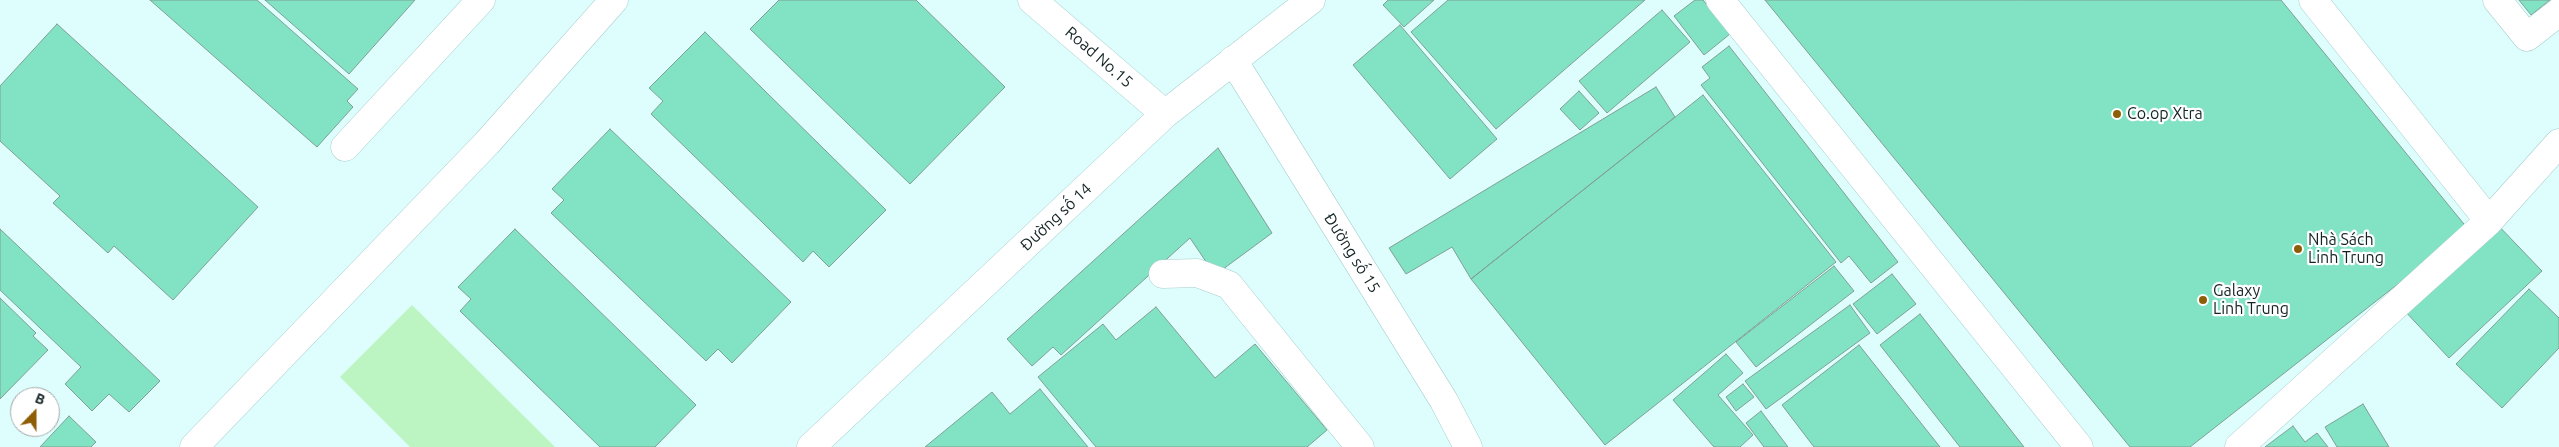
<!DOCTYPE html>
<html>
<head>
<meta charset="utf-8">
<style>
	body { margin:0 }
	#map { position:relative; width:2559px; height:447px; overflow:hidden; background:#defefd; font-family:Ubuntu,sans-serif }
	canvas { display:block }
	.north { position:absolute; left:10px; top:387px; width:50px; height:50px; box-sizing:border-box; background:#fff; border:1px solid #a1a7a7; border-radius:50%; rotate:22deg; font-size:14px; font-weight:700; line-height:20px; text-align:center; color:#142323 }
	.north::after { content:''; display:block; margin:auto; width:18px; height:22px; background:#8e5e07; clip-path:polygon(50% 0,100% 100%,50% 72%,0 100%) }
</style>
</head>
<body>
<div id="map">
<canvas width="2559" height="447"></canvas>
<div class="north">B</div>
</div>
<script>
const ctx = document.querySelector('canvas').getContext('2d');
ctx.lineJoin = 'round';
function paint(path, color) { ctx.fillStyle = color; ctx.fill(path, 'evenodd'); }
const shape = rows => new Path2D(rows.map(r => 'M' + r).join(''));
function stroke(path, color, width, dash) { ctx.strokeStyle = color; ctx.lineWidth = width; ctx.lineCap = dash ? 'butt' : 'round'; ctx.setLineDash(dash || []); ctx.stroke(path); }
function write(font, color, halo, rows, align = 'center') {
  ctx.font = font + ' Ubuntu,sans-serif'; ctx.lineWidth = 4.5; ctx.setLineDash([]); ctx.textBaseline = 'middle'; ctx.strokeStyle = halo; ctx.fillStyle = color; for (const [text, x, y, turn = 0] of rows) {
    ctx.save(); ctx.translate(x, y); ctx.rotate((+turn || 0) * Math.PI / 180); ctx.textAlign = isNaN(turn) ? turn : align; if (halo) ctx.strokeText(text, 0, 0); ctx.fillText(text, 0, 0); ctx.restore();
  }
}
paint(shape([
	[412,305,555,447,410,447,340,377]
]), '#bcf5c1');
const building = shape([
	[150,0,257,0,358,89,347,101,353,107,317,147,150,0],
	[265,0,415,0,349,74,265,0],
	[779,0,916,0,1005,87,910,184,750,29,779,0],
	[1388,0,1434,0,1404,27,1383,5,1388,0],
	[1448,0,1645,0,1496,129,1411,32,1448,0],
	[1695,0,1703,0,1730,34,1704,55,1674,16,1695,0],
	[1765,0,2281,0,2468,229,2190,447,2130,447,1765,0],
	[2519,0,2550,0,2531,15,2519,0],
	[1662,10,1690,42,1607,113,1579,81,1662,10],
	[57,24,258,207,173,300,114,246,108,253,53,203,60,196,0,141,0,86,57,24],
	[1400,25,1497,139,1450,179,1353,65,1400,25],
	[705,32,886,210,829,267,813,251,803,262,651,114,663,101,649,88,705,32],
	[1729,46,1898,262,1871,283,1849,256,1841,263,1701,85,1710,78,1702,67,1729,46],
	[1656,87,1675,117,1471,279,1452,247,1406,274,1389,248,1656,87],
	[1579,91,1599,113,1580,130,1560,109,1579,91],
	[1703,95,1836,262,1605,445,1471,279,1703,95],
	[610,129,791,302,732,363,718,349,706,361,551,213,564,200,552,189,610,129],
	[1218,148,1272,233,1215,275,1190,238,1061,355,1053,347,1032,366,1007,339,1218,148],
	[2493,220,2542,271,2449,358,2401,307,2493,220],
	[0,229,160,381,129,412,109,394,92,411,65,384,81,367,0,290,0,229],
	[515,229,696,405,655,447,600,447,460,311,471,299,458,287,515,229],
	[1834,266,1854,291,1756,367,1736,342,1834,266],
	[1892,274,1916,304,1877,334,1853,304,1892,274],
	[2529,289,2559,318,2559,348,2502,408,2456,364,2529,289],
	[0,298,36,333,33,336,48,350,0,399,0,298],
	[1850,305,1870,333,1766,409,1745,381,1850,305],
	[1156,307,1215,378,1255,344,1327,430,1307,447,1096,447,1038,377,1103,324,1116,340,1156,307],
	[1920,314,2024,447,1960,447,1880,345,1920,314],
	[1859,345,1940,447,1814,447,1782,405,1859,345],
	[1726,354,1743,373,1718,395,1753,435,1740,447,1714,447,1673,400,1726,354],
	[1743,384,1754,397,1736,411,1726,397,1743,384],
	[1040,389,1088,447,925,447,992,392,1010,414,1040,389],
	[2363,404,2389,447,2337,447,2325,427,2363,404],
	[1761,411,1788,447,1764,447,1746,423,1761,411],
	[69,416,96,442,91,447,40,447,69,416],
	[2293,426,2305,442,2317,433,2328,447,2265,447,2293,426]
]);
paint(building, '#82e2c4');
stroke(building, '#7fa094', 1);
const minor = shape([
	[1032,0,1165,114],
	[1720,0,2079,447],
	[2313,0,2489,221],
	[2497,0,2527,37,2559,12],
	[1233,60,1444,401,1468,447],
	[345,147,481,0],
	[1163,274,1197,273,1229,285,1360,447],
	[194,447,487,143,614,0],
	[811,447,1165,114,1311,0],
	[2239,447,2489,221,2559,143]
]);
stroke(minor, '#a7cece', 29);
stroke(minor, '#fff', 28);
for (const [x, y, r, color] of [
	[2117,114,5,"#8e5e07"],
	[2298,249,5,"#8e5e07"],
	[2203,300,5,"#8e5e07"]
]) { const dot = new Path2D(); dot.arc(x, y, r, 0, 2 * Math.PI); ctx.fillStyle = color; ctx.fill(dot); stroke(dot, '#fff', 2); }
write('16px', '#142323', '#fff', [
	["Road No.15",1099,57,41],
	["Đường số 14",1056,217,-43],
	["Đường số 15",1352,253,58]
]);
write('16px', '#142323', '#fff', [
	["Co.op Xtra",2127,114],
	["Nhà Sách",2308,240],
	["Linh Trung",2308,258],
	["Galaxy",2213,291],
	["Linh Trung",2213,309]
], 'left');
</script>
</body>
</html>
